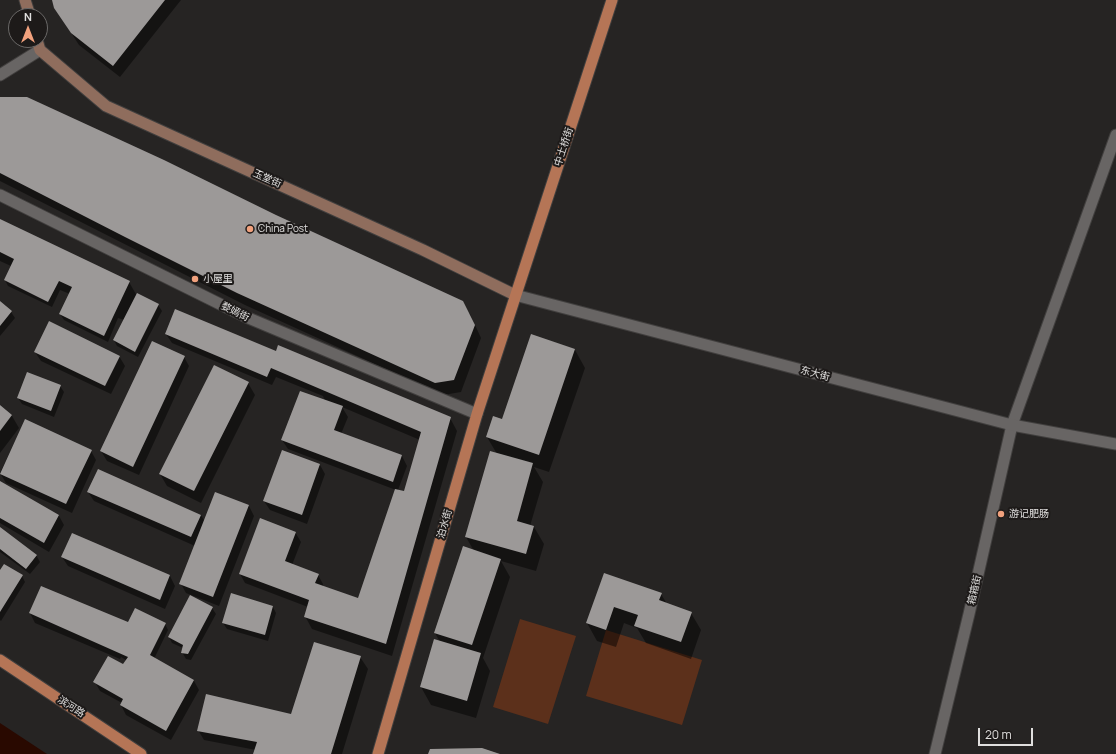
<!DOCTYPE html>
<html>
<head>
<meta charset="utf-8">
<style>
	body { margin:0 }
	#map { position:relative; width:1116px; height:754px; overflow:hidden; background:#262423; font-family:Manrope,sans-serif }
	canvas { display:block }
	.north { position:absolute; left:8px; top:8px; width:40px; height:40px; box-sizing:border-box; background:#1d1a19; border:1px solid #6b6968; border-radius:50%; rotate:0deg; font-size:11px; font-weight:700; line-height:16px; text-align:center; color:#e0dfde }
	.north::after { content:''; display:block; margin:auto; width:14px; height:18px; background:#f1a17d; clip-path:polygon(50% 0,100% 100%,50% 72%,0 100%) }
	.scale { position:absolute; left:978px; top:728px; width:55px; height:18px; box-sizing:border-box; border:2px solid #e0dfde; border-top:0; padding-left:5px; font-size:12px; line-height:14px; white-space:nowrap; color:#e0dfde; -webkit-text-stroke:3px #1d1a19; paint-order:stroke }
</style>
</head>
<body>
<div id="map">
<canvas width="1116" height="754"></canvas>
<div class="north">N</div>
<div class="scale">20 m</div>
</div>
<script>
const ctx = document.querySelector('canvas').getContext('2d');
ctx.lineJoin = 'round';
function paint(path, color) { ctx.fillStyle = color; ctx.fill(path, 'evenodd'); }
const shape = rows => new Path2D(rows.map(r => 'M' + r).join(''));
function stroke(path, color, width, dash) { ctx.strokeStyle = color; ctx.lineWidth = width; ctx.lineCap = dash ? 'butt' : 'round'; ctx.setLineDash(dash || []); ctx.stroke(path); }
function write(font, color, halo, rows, align = 'center') {
  ctx.font = font + ' Manrope,"Noto Sans SC",sans-serif'; ctx.lineWidth = 4; ctx.setLineDash([]); ctx.textBaseline = 'middle'; ctx.strokeStyle = halo; ctx.fillStyle = color; for (const [text, x, y, turn = 0] of rows) {
    ctx.save(); ctx.translate(x, y); ctx.rotate((+turn || 0) * Math.PI / 180); ctx.textAlign = isNaN(turn) ? turn : align; if (halo) ctx.strokeText(text, 0, 0); ctx.fillText(text, 0, 0); ctx.restore();
  }
}
paint(shape([
	[520,619,576,636,548,724,493,707],
	[606,630,702,660,682,725,586,696]
]), '#5c301b');
paint(shape([
	[0,723,47,754,0,754]
]), '#290900');
paint(shape([
	[53,0,181,0,120,77,79,45,55,8],
	[0,98,470,314,481,338,461,392,443,395,245,305,0,181],
	[0,220,129,282,137,296,138,294,158,305,162,311,138,357,117,346,114,340,124,320,118,318,108,342,64,320,60,314,70,294,60,290,52,307,8,286,5,280,11,266,0,261],
	[0,302,11,312,15,318,0,336],
	[166,334,276,352,450,418,457,431,392,656,312,629,305,616,308,607,245,583,240,574,295,532,301,542,292,565,318,575,323,584,323,587,359,599,396,490,288,449,282,440,325,401,323,396,276,377,272,385,172,343],
	[342,407,420,440,405,492,398,490,407,466,402,456,341,434,348,417],
	[532,336,575,350,585,368,549,472,534,467,543,482,530,526,534,527,544,544,536,571,501,561,510,577,483,658,490,671,476,718,431,705,421,687,440,642,435,633,474,551,466,537,497,454,487,437,503,421],
	[35,352,119,356,125,366,111,394,41,361],
	[184,357,189,366,139,475,107,461,101,451],
	[248,383,255,395,201,503,167,486,160,474],
	[60,386,64,392,54,417,22,404,18,398],
	[0,407,12,416,19,428,0,453],
	[25,420,91,451,96,460,72,513,6,483,0,473],
	[320,465,325,474,307,524,270,510,264,501],
	[0,482,59,516,64,525,49,552,0,523],
	[88,492,201,515,205,522,216,493,249,506,254,516,219,606,186,593,181,584,195,546,94,501],
	[0,528,36,555,40,562,30,574,0,552],
	[72,534,170,576,175,586,165,609,68,566,62,557],
	[0,572,22,576,25,582,1,621,0,620],
	[604,574,661,594,667,604,691,613,701,630,691,659,646,643,637,628,624,623,616,647,597,641,587,623],
	[232,595,273,607,276,613,268,641,227,629,223,623],
	[212,608,216,614,191,660,186,659,182,652,183,648,172,643,169,637],
	[30,613,127,623,165,624,168,630,154,659,194,681,199,690,171,740,126,715,121,705,122,703,100,691,95,682,123,666,126,660,121,657,120,659,35,623],
	[360,657,368,669,342,754,254,754,256,750,204,740,198,730,291,715]
]), '#0007');
paint(shape([
	[52,0,165,0,113,66,71,33,54,8],
	[0,97,27,97,164,160,276,215,463,301,475,325,454,380,435,383,356,347,237,293,125,237,0,173],
	[0,219,130,281,104,336,59,314,72,287,59,281,48,302,4,280,14,259,0,252],
	[137,293,159,304,135,352,113,340],
	[0,301,12,311,0,326],
	[175,309,276,351,278,345,451,417,386,644,304,617,309,600,239,574,260,518,296,532,285,561,319,574,315,583,358,598,395,489,404,491,421,432,271,368,267,377,165,334],
	[49,321,120,356,105,386,34,352],
	[531,334,575,349,539,455,486,437,493,416,502,419],
	[152,341,185,356,133,467,100,451],
	[214,365,249,382,194,491,159,474],
	[27,372,61,385,51,411,17,398],
	[300,391,343,406,334,430,402,455,393,482,281,440],
	[0,405,12,415,0,431],
	[25,419,92,450,66,504,0,474],
	[282,450,320,464,302,515,263,501],
	[490,451,533,463,517,521,534,526,526,554,465,537],
	[98,469,201,515,191,537,87,492],
	[0,481,59,515,44,543,0,518],
	[215,492,249,505,213,597,179,584],
	[0,527,37,555,26,569,0,549],
	[72,533,170,575,160,600,61,557],
	[463,546,501,559,472,645,434,633],
	[4,564,23,575,0,612,0,570],
	[604,573,662,593,659,600,692,612,681,642,634,626,638,615,614,607,606,630,586,623],
	[41,586,128,622,135,608,166,623,150,655,194,680,166,731,120,705,123,699,93,682,108,656,123,664,128,657,29,613],
	[231,593,273,606,265,635,222,623],
	[190,595,213,607,188,654,181,653,183,645,168,637],
	[434,639,481,653,467,701,420,687],
	[314,642,361,656,331,754,253,754,257,742,197,731,206,694,291,714],
	[482,748,500,754,428,754,430,749]
]), '#9c9998');
const minor = shape([
	[0,75,40,50],
	[0,195,246,317,477,414],
	[935,754,969,614,1012,425,1116,135]
]);
const tertiary = shape([
	[515,295,1012,425,1116,444]
]);
const secondary = shape([
	[25,0,30,16],
	[37,40,40,50,106,106,423,250,515,295]
]);
const primary = shape([
	[0,660,141,754],
	[378,754,477,414,612,0]
]);
stroke(minor, '#413f3e', 13);
stroke(tertiary, '#413f3e', 13);
stroke(secondary, '#413f3e', 13);
stroke(primary, '#413f3e', 13);
stroke(minor, '#686564', 11);
stroke(tertiary, '#686564', 11);
stroke(secondary, '#8f6d5d', 11);
stroke(primary, '#b57556', 11);
for (const [x, y, r, color] of [
	[250,229,4,"#f1a17d"],
	[195,279,4,"#f1a17d"],
	[1001,514,4,"#f1a17d"]
]) { const dot = new Path2D(); dot.arc(x, y, r, 0, 2 * Math.PI); ctx.fillStyle = color; ctx.fill(dot); stroke(dot, '#1d1a19', 1.5); }
write('10px', '#e0dfde', '#1d1a19', [
	["中土桥街",564,147,-72],
	["玉堂街",267,179,24],
	["婺嫣街",235,312,26],
	["东大街",815,374,15],
	["泊水街",445,524,-74],
	["箱箱街",975,590,-77],
	["滨河路",71,707,33]
]);
write('10px', '#e0dfde', '#1d1a19', [
	["China Post",258,229],
	["小屋里",203,279],
	["游记肥肠",1009,514]
], 'left');
</script>
</body>
</html>
